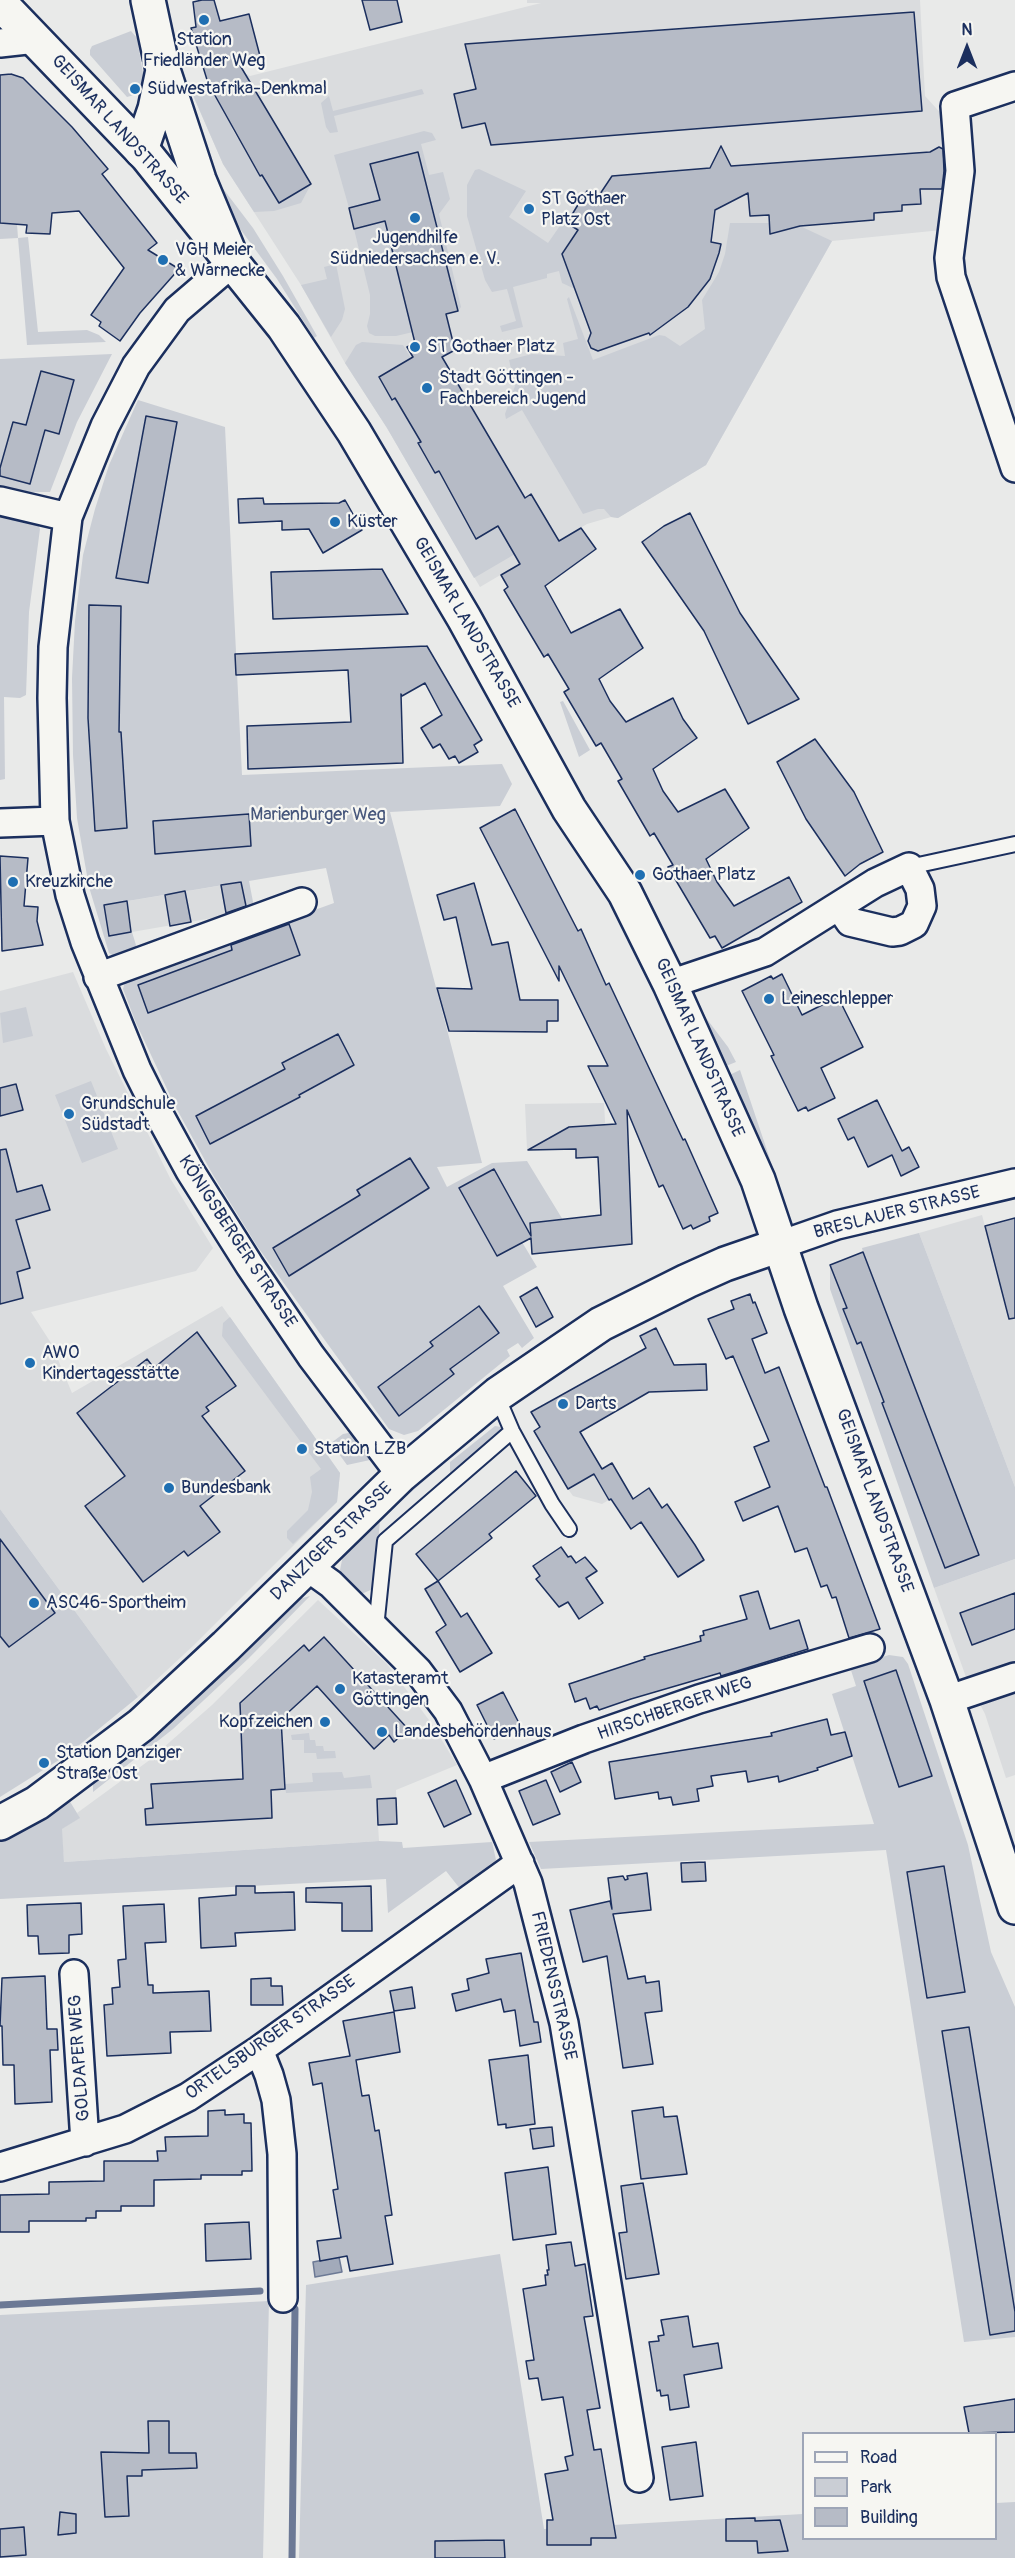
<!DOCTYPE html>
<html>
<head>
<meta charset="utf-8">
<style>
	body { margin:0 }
	#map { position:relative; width:1015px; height:2558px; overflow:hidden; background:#e9eae9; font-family:Pangolin,sans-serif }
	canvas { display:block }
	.legend { position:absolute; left:802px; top:2432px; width:195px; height:108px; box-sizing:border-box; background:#f6f6f2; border:2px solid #9ea6b7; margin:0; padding:8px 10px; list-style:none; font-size:18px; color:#1b2f5e }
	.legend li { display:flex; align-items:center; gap:12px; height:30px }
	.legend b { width:30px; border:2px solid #9ea6b7 }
	.north { position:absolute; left:937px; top:18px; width:60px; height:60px; -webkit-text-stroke:4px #f6f6f2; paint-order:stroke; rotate:0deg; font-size:16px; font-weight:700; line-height:24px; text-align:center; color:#1b2f5e }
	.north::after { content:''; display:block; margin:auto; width:21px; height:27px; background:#1b2f5e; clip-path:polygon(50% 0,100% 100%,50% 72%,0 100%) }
</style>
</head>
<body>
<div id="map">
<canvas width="1015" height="2558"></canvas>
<ul class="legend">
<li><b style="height:8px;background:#f6f6f2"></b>Road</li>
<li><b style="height:16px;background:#caced5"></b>Park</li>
<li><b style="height:16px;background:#b6bbc6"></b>Building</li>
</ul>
<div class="north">N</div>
</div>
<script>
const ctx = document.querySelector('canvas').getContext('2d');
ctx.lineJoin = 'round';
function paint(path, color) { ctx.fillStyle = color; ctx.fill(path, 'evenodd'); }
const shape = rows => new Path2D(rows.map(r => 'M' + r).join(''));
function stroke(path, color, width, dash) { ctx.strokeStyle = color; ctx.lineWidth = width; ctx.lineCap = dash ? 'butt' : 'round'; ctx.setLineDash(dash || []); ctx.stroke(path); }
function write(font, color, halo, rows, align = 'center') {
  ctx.font = font + ' Pangolin,sans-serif'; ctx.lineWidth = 4.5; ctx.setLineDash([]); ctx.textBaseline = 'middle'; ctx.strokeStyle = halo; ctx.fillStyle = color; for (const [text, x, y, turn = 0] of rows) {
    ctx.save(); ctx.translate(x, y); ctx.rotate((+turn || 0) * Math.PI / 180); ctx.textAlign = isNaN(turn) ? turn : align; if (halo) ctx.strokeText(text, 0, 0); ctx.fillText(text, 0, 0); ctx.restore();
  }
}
paint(shape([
	[527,0,920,0,925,96,946,119,950,183,942,230,832,241,706,465,618,518,611,517,587,524,480,587,387,428,345,363,301,285,223,164,192,93,241,71,250,76,541,3,527,3],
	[242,882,247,912,109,936,104,905],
	[73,972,106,1049,170,1178,213,1248,196,1271,31,1312,51,1343,72,1393,222,1306,340,1473,337,1502,194,1645,138,1697,0,1509,0,991],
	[604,1103,607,1157,589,1158,588,1147,527,1150,525,1104],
	[982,1215,1003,1294,1015,1292,1015,1487,919,1233],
	[612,1463,627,1489,602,1504,573,1496,568,1489],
	[1015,1559,1015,1775,1006,1778,985,1714,966,1677,934,1588],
	[318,1600,387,1664,432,1724,457,1765,396,1790,397,1824,378,1825,379,1841,64,1862,61,1829,79,1818,77,1813,147,1762,212,1705]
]), '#dadcde');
paint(shape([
	[131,31,137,38,145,85,141,93,127,97,90,55,90,50,92,46],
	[241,71,247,75,216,93,234,127,232,129,238,139,240,138,260,176,262,175,279,203,311,184,301,203,274,211,254,212,223,164,192,93],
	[422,89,424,94,334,116,338,132,330,133,326,127,321,103,329,96,333,111],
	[424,131,432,133,436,140,421,144,429,175,443,172,450,199,439,214,461,307,458,311,418,153,371,164,381,206,360,205,349,208,334,155],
	[204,154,218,182,253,228,283,276,317,336,314,338,277,279,221,203],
	[479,169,526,191,509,217,548,243,564,220,578,230,562,254,575,289,562,283,559,271,547,274,547,278,513,287,523,327,502,332,500,326,516,321,507,289,492,292,485,280,467,216,467,185,475,170],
	[384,217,410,323,430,328,396,336,375,336,369,333,367,326,370,314,370,295,354,229],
	[0,223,17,224,18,238,28,237,38,332,87,330,99,335,106,342,27,345,18,238,0,239],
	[730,223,769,223,771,235,800,226,832,241,706,465,618,518,611,517,604,509,598,509,583,514,522,410,506,419,505,414,515,386,509,360,532,354,565,356,563,343,578,339,567,299,569,297,593,360,659,335,665,336,680,346,705,329,702,300,719,272,725,254],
	[336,264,345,309,342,320,331,337,301,285,327,279,324,267],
	[362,342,403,345,411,358,379,377,392,399,395,398,421,442,418,444,435,473,439,471,476,539,498,526,515,554,474,578,387,428,345,363,356,345],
	[112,354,77,422,50,492,30,492,0,486,0,359],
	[138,400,225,427,242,775,502,764,512,784,500,806,390,812,482,1163,437,1167,447,1187,492,1163,527,1161,563,1220,522,1242,537,1267,503,1286,534,1338,522,1348,518,1343,507,1350,510,1356,418,1431,404,1435,389,1429,257,1246,213,1175,175,1106,136,1023,123,989,125,982,130,977,334,903,326,868,249,881,254,907,247,912,241,882,104,905,109,936,132,932,139,955,121,961,109,953,89,887,77,818,73,755,72,678,75,621,83,555,95,509,109,465],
	[0,513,37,522,40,529,29,612,26,695,20,698,4,697,5,779,0,780],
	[563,701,590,750,579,757,560,702],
	[694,1002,728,1047,736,1062,721,1068],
	[26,1007,33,1036,3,1043,0,1013],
	[740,1070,776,1177,774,1182,725,1077],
	[91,1081,118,1149,82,1163,55,1095],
	[919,1233,1015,1487,1015,1559,934,1588,830,1289,830,1265,863,1252,862,1248],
	[230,1317,340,1473,337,1502,293,1544,287,1538,287,1531,308,1510,312,1492,310,1477,321,1469,222,1336,223,1323],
	[495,1426,501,1427,501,1430,450,1479,450,1462],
	[354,1432,369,1452,370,1460,347,1465,331,1443,343,1434],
	[446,1456,448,1460,380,1519,375,1582,373,1589,359,1595,342,1579,340,1570,344,1550],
	[0,1509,138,1697,67,1755,0,1797],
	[310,1596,249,1658,173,1729,93,1792,93,1782,168,1722,288,1606,299,1599],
	[889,1655,903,1657,908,1664,968,1845,991,1952,1015,2007,1015,2337,964,2342,886,1850,541,1869,529,1842,874,1824,832,1694,856,1686,850,1667],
	[309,1733,310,1740,315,1740,316,1746,323,1746,324,1751,335,1751,336,1758,317,1759,316,1753,304,1753,304,1740,292,1740,291,1735],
	[342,1772,344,1778,370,1775,372,1788,286,1793,285,1784,313,1782,312,1773],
	[69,1800,80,1818,62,1829,64,1862,379,1841,402,1842,403,1848,492,1842,496,1860,491,1867,461,1890,446,1871,388,1913,386,1879,0,1899,0,1841],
	[500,2254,544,2529,803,2514,804,2538,996,2538,996,2503,1015,2502,1015,2558,299,2558,306,2285],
	[269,2301,263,2558,0,2558,0,2315]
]), '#caced5');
const water = shape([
	[339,2257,342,2272,315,2277,313,2262,339,2257]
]);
paint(water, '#a2aaba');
stroke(water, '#6c7995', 1.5);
stroke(shape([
	[0,2305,260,2291],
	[292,2558,295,2309]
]), '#6c7995', 7);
const building = shape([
	[202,0,214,0,220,21,249,14,260,56,238,62,311,184,279,203,262,175,260,176,208,83,191,28,196,27,193,2,202,0],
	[362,0,397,0,402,22,370,30,362,0],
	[914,12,922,111,491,145,485,123,462,128,454,94,476,89,465,44,914,12],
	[11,74,23,78,72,127,108,169,102,174,157,243,148,250,179,269,140,313,120,341,99,326,101,322,91,315,124,268,79,211,52,213,50,234,26,233,27,225,0,223,0,75,11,74],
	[721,146,731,166,930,152,939,147,943,149,944,171,942,189,920,189,921,204,902,205,902,211,874,213,874,220,800,226,770,234,769,215,750,216,748,193,715,210,711,242,721,244,719,253,710,279,688,307,650,335,649,333,598,351,591,348,588,341,591,333,562,254,578,230,567,223,576,208,587,191,598,197,612,176,710,168,721,146],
	[418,152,458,311,446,314,455,350,442,357,525,498,531,494,559,541,581,528,596,549,545,586,571,633,620,609,643,648,599,679,610,701,626,722,673,698,683,719,697,738,653,769,663,791,678,812,725,789,749,828,706,859,717,882,734,906,789,877,802,902,722,948,715,936,710,938,668,867,673,865,654,833,650,836,618,781,622,779,601,743,596,746,564,692,569,689,548,654,544,657,504,590,508,587,501,575,520,564,498,526,476,539,439,471,435,473,418,443,421,442,395,398,392,400,379,377,413,357,407,347,415,343,385,221,354,229,349,208,380,200,370,164,418,152],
	[41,371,74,380,59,434,45,430,30,484,0,476,0,468,13,422,26,425,41,371],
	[146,416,177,422,148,583,116,578,146,416],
	[263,498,264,504,339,503,345,500,362,530,323,553,309,529,282,530,282,521,239,523,238,499,263,498],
	[690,513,740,613,799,699,748,724,704,631,642,542,664,526,690,513],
	[382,569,408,614,273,619,271,572,382,569],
	[89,605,121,606,119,732,121,732,127,828,95,831,88,718,89,605],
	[427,646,482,740,474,745,478,752,459,763,455,756,449,759,440,744,433,748,421,728,442,715,425,683,402,696,401,694,403,763,248,769,247,726,351,722,348,670,236,675,235,654,427,646],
	[815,739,854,792,883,852,860,864,845,876,806,819,777,762,815,739],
	[515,809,578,931,581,929,606,985,609,983,683,1140,685,1139,718,1213,709,1217,710,1221,693,1229,691,1225,683,1229,663,1185,659,1187,627,1110,632,1244,532,1254,531,1238,497,1256,459,1188,494,1169,531,1236,530,1223,601,1215,598,1157,576,1158,576,1149,528,1150,569,1127,616,1124,588,1066,608,1066,559,966,559,981,480,828,515,809],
	[249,814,251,846,155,854,153,821,249,814],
	[0,856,28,858,24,906,38,907,37,921,43,945,2,951,0,856],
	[241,882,246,906,226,913,221,885,241,882],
	[474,883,492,945,508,942,520,1000,558,1000,558,1021,547,1021,547,1032,449,1031,437,988,472,989,456,917,444,920,437,895,474,883],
	[185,891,191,922,170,926,165,895,185,891],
	[127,901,131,932,109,936,104,905,127,901],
	[289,924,300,955,148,1013,138,985,232,950,231,945,289,924],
	[782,974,802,1015,838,997,863,1047,821,1068,835,1098,808,1111,806,1107,798,1111,771,1056,774,1055,742,991,771,976,773,979,782,974],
	[338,1034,354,1065,299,1095,300,1097,210,1144,196,1116,285,1069,282,1063,338,1034],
	[16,1084,23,1110,0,1116,0,1088,16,1084],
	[877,1100,902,1151,909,1147,919,1167,901,1176,892,1155,868,1167,854,1137,848,1140,838,1119,877,1100],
	[6,1149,17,1192,42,1185,50,1210,16,1220,30,1268,17,1272,23,1298,0,1304,0,1150,6,1149],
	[410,1158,429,1188,289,1276,273,1248,360,1195,357,1190,410,1158],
	[1015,1218,1015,1318,1009,1319,985,1226,1015,1218],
	[863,1252,979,1555,945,1568,882,1403,884,1402,861,1342,857,1344,843,1309,847,1308,830,1265,863,1252],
	[537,1287,553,1317,536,1327,520,1297,537,1287],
	[750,1294,753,1303,755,1302,767,1333,752,1339,765,1373,779,1367,825,1487,827,1487,880,1629,849,1638,836,1597,832,1598,827,1585,821,1587,807,1548,795,1552,778,1506,743,1521,735,1502,770,1487,754,1447,769,1441,733,1356,726,1359,708,1319,734,1309,731,1301,750,1294],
	[479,1306,499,1333,450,1369,454,1374,399,1416,378,1387,433,1346,430,1342,479,1306],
	[656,1328,674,1365,706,1364,707,1390,649,1392,580,1432,602,1469,612,1463,633,1499,649,1488,662,1508,667,1504,695,1545,704,1560,678,1577,641,1522,631,1529,611,1499,609,1500,594,1474,568,1489,534,1431,540,1427,531,1412,646,1348,640,1336,656,1328],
	[197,1332,236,1386,206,1407,209,1411,202,1416,245,1471,200,1506,220,1532,188,1556,184,1551,143,1582,85,1506,125,1476,77,1413,147,1359,154,1368,197,1332],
	[516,1471,536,1496,489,1534,492,1538,438,1581,416,1554,516,1471],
	[0,1539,55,1613,9,1647,0,1636,0,1539],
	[561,1547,568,1557,571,1556,576,1563,585,1557,597,1571,586,1578,603,1603,579,1619,568,1602,559,1607,536,1579,540,1576,533,1566,561,1547],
	[438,1581,461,1617,467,1613,492,1653,460,1672,436,1632,446,1625,425,1589,438,1581],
	[758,1591,770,1629,799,1620,808,1649,721,1676,720,1673,631,1699,599,1710,597,1706,590,1709,586,1698,575,1702,569,1684,645,1659,644,1657,701,1641,700,1636,704,1635,703,1631,747,1619,740,1596,758,1591],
	[1015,1593,1015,1629,972,1645,960,1613,1015,1593],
	[324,1637,408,1729,394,1742,389,1735,374,1749,317,1686,281,1719,285,1789,271,1790,272,1818,146,1825,145,1809,153,1808,151,1784,243,1779,240,1703,304,1645,309,1651,324,1637],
	[896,1670,932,1776,899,1787,864,1681,896,1670],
	[503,1692,520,1725,494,1739,477,1705,503,1692],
	[827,1719,831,1735,845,1732,852,1756,817,1768,818,1770,779,1782,778,1776,748,1782,746,1771,711,1776,713,1786,697,1789,699,1801,673,1805,671,1797,659,1799,658,1792,615,1799,609,1762,772,1736,771,1733,827,1719],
	[572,1762,581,1782,560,1792,551,1772,572,1762],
	[456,1780,471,1814,444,1827,428,1793,456,1780],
	[546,1780,560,1814,533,1825,519,1791,546,1780],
	[396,1798,397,1824,378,1825,377,1799,396,1798],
	[705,1862,706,1881,682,1882,681,1863,705,1862],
	[944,1866,965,1992,927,1998,907,1872,944,1866],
	[647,1873,651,1910,613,1914,628,1979,645,1976,646,1983,659,1981,662,2011,645,2013,653,2064,623,2068,607,1956,583,1962,570,1910,610,1901,612,1909,608,1878,623,1876,625,1880,628,1879,627,1876,647,1873],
	[236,1886,255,1886,255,1893,294,1892,295,1930,235,1933,236,1946,201,1948,199,1898,236,1895,236,1886],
	[371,1886,372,1931,342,1931,342,1903,306,1902,306,1888,371,1886],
	[81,1903,82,1934,69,1935,69,1953,39,1954,38,1936,28,1936,27,1905,81,1903],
	[164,1904,166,1942,145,1943,148,1985,153,1985,153,1993,209,1991,211,2031,170,2032,171,2053,107,2056,104,2005,113,2004,112,1988,120,1987,118,1960,126,1959,123,1906,164,1904],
	[521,1953,534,2022,538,2022,541,2042,520,2046,515,2010,504,2012,501,1999,456,2011,452,1994,469,1990,467,1979,489,1973,486,1959,521,1953],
	[45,1976,47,2029,57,2029,58,2050,50,2050,52,2102,15,2104,14,2065,3,2065,2,2026,0,2026,2,1978,45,1976],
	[271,1978,271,1986,282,1986,283,2005,251,2005,251,1979,271,1978],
	[412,1987,415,2008,394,2011,390,1991,412,1987],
	[394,2012,400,2052,356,2060,362,2096,369,2095,375,2131,379,2130,392,2215,385,2216,393,2264,350,2271,347,2256,320,2261,317,2241,341,2238,333,2190,338,2189,322,2083,313,2085,309,2063,350,2056,343,2021,394,2012],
	[969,2027,1015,2312,1015,2331,990,2335,942,2031,969,2027],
	[528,2055,535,2124,506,2128,506,2124,498,2125,489,2060,528,2055],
	[663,2107,664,2117,677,2116,687,2174,641,2179,632,2111,663,2107],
	[225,2110,225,2115,244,2114,244,2123,251,2123,252,2171,242,2171,242,2175,201,2175,201,2179,154,2180,154,2206,121,2206,121,2211,96,2211,96,2218,86,2218,86,2221,29,2221,29,2232,0,2232,0,2195,49,2194,49,2182,104,2181,104,2161,158,2161,157,2151,166,2151,165,2137,208,2136,208,2111,225,2110],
	[552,2127,554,2146,533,2149,530,2129,552,2127],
	[548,2167,556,2234,513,2240,505,2173,548,2167],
	[643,2183,659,2274,626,2279,619,2233,627,2232,621,2186,643,2183],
	[249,2222,251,2259,206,2261,205,2224,249,2222],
	[571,2242,575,2266,585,2264,593,2316,584,2317,600,2408,587,2410,594,2450,601,2449,616,2538,591,2538,591,2545,547,2545,547,2520,553,2520,545,2474,568,2470,565,2457,573,2455,563,2397,542,2400,538,2378,529,2379,526,2361,534,2360,523,2289,546,2285,545,2275,548,2275,547,2270,549,2270,546,2245,571,2242],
	[688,2316,693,2347,718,2343,722,2368,684,2375,689,2407,670,2410,668,2395,661,2396,660,2390,657,2391,649,2342,659,2341,658,2336,664,2335,661,2320,688,2316],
	[1015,2399,1015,2432,969,2433,964,2407,1015,2399],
	[148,2421,169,2421,169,2453,196,2453,197,2468,142,2470,142,2476,127,2476,129,2516,105,2517,101,2452,149,2453,148,2421],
	[696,2442,703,2496,670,2500,662,2447,696,2442],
	[60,2512,76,2514,76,2533,58,2535,60,2512],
	[755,2518,755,2521,780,2520,788,2551,758,2553,757,2541,726,2541,726,2519,755,2518],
	[24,2527,26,2555,0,2557,0,2529,24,2527],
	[504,2540,505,2558,435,2558,435,2541,504,2540]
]);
paint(building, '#b6bbc6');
stroke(building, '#1b2f5e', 1.5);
const service = shape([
	[909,867,1015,844],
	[497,1396,512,1431,552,1504,569,1529],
	[376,1628,385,1541,512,1431]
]);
const minor = shape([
	[0,43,36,39],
	[1015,86,955,106,960,171,949,258,951,277,1015,468],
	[233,262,177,310,136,366,105,426,68,517,53,647,52,698,55,821,70,895,85,942,137,1070,161,1118,190,1171,250,1266,311,1356,401,1475],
	[0,501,68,517],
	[0,823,55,821],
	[98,977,302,902],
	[670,984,765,952,875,883,909,867,920,889,922,906,914,924,900,931,892,932,850,922,839,906],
	[780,1245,837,1225,1015,1183],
	[306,1566,331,1584,418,1671,448,1711,483,1779,528,1883,564,2023,639,2478],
	[947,1700,1015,1677],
	[483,1779,584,1739,699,1699,870,1648],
	[74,1974,85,2142],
	[259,2050,269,2075,276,2100,282,2154,283,2298],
	[0,2167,125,2129,188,2097,259,2050,520,1863]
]);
const tertiary = shape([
	[163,70,199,180,229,252],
	[141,150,155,109,163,70,148,0],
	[0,1823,37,1803,141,1725,226,1646,401,1475,498,1394,601,1324,687,1281,725,1264,780,1245]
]);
const secondary = shape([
	[0,3,147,156,284,327,354,432,464,618,569,809,625,893,670,984,758,1180,801,1308,947,1700,1015,1907]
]);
stroke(service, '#1b2f5e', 18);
stroke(minor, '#1b2f5e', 32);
stroke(tertiary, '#1b2f5e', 38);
stroke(secondary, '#1b2f5e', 38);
stroke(service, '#f6f6f2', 14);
stroke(minor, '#f6f6f2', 27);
stroke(tertiary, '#f6f6f2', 33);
stroke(secondary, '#f6f6f2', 33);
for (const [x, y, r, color] of [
	[204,20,6,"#1f6fb2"],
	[135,89,6,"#1f6fb2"],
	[529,209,6,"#1f6fb2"],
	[415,218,6,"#1f6fb2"],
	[163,260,6,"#1f6fb2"],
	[415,347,6,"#1f6fb2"],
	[427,388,6,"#1f6fb2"],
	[335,522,6,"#1f6fb2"],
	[640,875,6,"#1f6fb2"],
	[13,882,6,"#1f6fb2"],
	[769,999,6,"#1f6fb2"],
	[69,1114,6,"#1f6fb2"],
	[30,1363,6,"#1f6fb2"],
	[563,1404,6,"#1f6fb2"],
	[302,1449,6,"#1f6fb2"],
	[169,1488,6,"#1f6fb2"],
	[34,1603,6,"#1f6fb2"],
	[340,1689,6,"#1f6fb2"],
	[325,1722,6,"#1f6fb2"],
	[382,1732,6,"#1f6fb2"],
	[44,1763,6,"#1f6fb2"]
]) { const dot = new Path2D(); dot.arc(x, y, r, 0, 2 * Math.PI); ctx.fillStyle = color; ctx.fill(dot); stroke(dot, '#f6f6f2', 2); }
write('18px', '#1b2f5e', '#f6f6f2', [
	["Station",204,40,"center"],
	["Friedländer Weg",204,61,"center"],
	["Südwestafrika-Denkmal",147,89],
	["ST Gothaer",541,199],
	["Platz Ost",541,220],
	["Jugendhilfe",415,238,"center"],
	["Südniedersachsen e. V.",415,259,"center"],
	["VGH Meier",175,250],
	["& Warnecke",175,271],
	["ST Gothaer Platz",427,347],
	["Stadt Göttingen -",439,378],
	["Fachbereich Jugend",439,399],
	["Küster",347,522],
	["Gothaer Platz",652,875],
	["Kreuzkirche",25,882],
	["Leineschlepper",781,999],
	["Grundschule",81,1104],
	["Südstadt",81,1125],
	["AWO",42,1353],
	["Kindertagesstätte",42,1374],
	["Darts",575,1404],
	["Station LZB",314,1449],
	["Bundesbank",181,1488],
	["ASC46-Sportheim",46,1603],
	["Katasteramt",352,1679],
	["Göttingen",352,1700],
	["Kopfzeichen",313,1722,"right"],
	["Landesbehördenhaus",394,1732],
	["Station Danziger",56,1753],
	["Straße Ost",56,1774]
], 'left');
write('18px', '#1b2f5e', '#f6f6f2', [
	["GEISMAR LANDSTRASSE",119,130,48],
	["GEISMAR LANDSTRASSE",466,623,60],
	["GEISMAR LANDSTRASSE",699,1048,66],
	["BRESLAUER STRASSE",897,1213,-14],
	["KÖNIGSBERGER STRASSE",237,1242,57],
	["GEISMAR LANDSTRASSE",874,1501,70],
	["DANZIGER STRASSE",332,1542,-44],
	["HIRSCHBERGER WEG",675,1709,-19],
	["FRIEDENSSTRASSE",553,1986,77],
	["ORTELSBURGER STRASSE",271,2038,-35],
	["GOLDAPER WEG",80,2058,-94]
]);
write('18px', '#47577c', '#f6f6f2', [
	["Marienburger Weg",318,815]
]);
</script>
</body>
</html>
